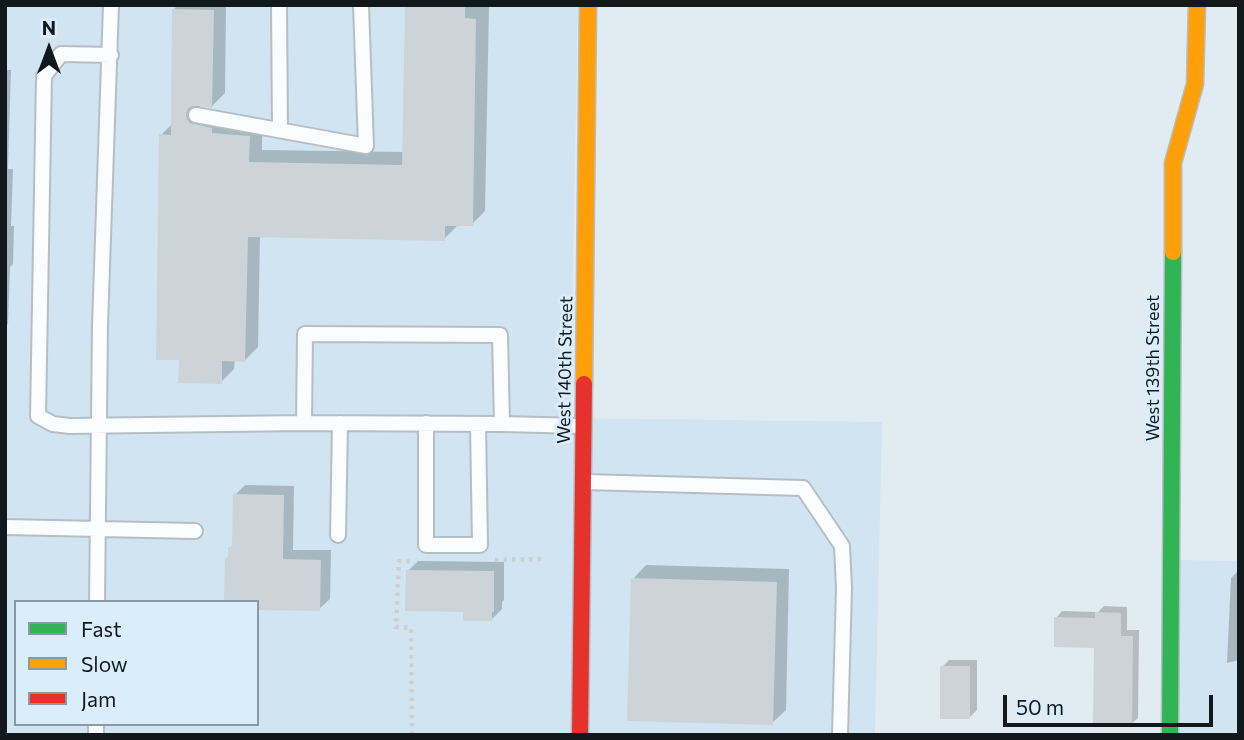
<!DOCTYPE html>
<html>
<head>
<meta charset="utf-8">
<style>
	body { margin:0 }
	#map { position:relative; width:1244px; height:740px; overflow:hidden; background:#e1ecf2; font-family:Commissioner,sans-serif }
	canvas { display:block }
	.frame { position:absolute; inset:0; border:7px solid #12191d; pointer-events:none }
	.legend { position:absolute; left:14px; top:600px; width:245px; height:126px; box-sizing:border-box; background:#d9edfa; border:2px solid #8998a2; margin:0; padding:9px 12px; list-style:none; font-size:21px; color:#12191d }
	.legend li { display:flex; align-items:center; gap:14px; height:35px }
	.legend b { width:35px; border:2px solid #8998a2 }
	.north { position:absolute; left:14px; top:14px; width:70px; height:70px; -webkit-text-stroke:5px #d9edfa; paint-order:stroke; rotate:0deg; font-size:19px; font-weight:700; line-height:28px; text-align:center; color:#12191d }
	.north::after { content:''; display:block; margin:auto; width:24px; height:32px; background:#12191d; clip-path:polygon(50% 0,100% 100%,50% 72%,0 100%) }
	.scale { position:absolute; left:1003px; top:695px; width:210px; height:32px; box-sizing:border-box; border:4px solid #12191d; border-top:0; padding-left:9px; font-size:21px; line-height:24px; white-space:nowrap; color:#12191d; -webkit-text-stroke:5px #d9edfa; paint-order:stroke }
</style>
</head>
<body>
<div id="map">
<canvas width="1244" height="740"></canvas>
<div class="frame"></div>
<ul class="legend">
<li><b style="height:9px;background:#30b455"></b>Fast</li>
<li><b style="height:9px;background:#ff9f0a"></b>Slow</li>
<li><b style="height:9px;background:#e5322d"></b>Jam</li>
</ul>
<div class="north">N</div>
<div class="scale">50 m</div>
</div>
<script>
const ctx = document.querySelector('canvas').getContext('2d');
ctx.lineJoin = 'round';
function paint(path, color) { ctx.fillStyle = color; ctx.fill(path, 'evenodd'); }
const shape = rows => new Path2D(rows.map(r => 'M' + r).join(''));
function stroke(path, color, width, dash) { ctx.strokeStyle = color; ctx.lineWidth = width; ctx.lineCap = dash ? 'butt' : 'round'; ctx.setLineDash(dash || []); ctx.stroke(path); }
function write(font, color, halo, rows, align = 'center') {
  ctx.font = font + ' Commissioner,sans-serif'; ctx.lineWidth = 6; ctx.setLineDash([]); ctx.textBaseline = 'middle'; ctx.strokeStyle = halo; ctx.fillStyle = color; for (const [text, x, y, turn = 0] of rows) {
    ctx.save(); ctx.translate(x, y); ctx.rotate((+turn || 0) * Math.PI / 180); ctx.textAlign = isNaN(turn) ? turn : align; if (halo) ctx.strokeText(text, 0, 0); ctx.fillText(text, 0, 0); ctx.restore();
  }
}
paint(shape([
	[5,5,578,5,570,418,882,422,875,735,5,735],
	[16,602,257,602,257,724,16,724],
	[1180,560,1239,561,1239,735,1178,735]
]), '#d0e5f1');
paint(shape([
	[178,5,226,5,225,93,212,106,198,104,203,110,262,124,262,150,404,152,406,5,489,7,485,211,472,224,457,226,444,239,260,235,258,347,245,360,235,360,234,369,221,382,181,358,161,135,172,124,174,9],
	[5,70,11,70,8,169,13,169,11,226,14,226,13,264,10,267,8,324,5,327],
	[245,485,294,486,293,550,331,550,330,599,319,609,257,602,226,559,230,555,230,548,233,545,235,495],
	[418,561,504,562,504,600,502,602,502,609,491,620,465,610,408,571],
	[646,565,789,569,786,710,772,723,633,579],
	[1239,570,1239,660,1227,663,1231,578],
	[1104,606,1127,607,1127,630,1139,630,1138,718,1131,724,1095,646,1056,618,1062,611,1098,612],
	[949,660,977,660,977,710,970,717,942,667]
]), '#0003');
paint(shape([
	[405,5,465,5,465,18,476,19,473,226,445,226,445,241,248,237,245,362,222,361,222,384,178,383,179,360,156,360,159,134,171,135,172,9,214,10,212,108,198,106,192,106,188,109,186,114,187,119,190,123,212,128,212,133,250,136,249,162,402,165],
	[233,494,284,495,283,559,321,560,320,611,257,610,257,602,224,602,225,558,228,558,228,547,232,547],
	[406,570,494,571,494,612,492,612,492,621,463,621,463,612,405,611],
	[631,578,777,582,773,725,627,721],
	[1095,612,1121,613,1121,636,1133,636,1132,726,1093,726,1094,648,1054,647,1054,617,1095,618],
	[940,666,970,666,970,719,940,719]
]), '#ccd3d9');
const lane = shape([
	[279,5,280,130],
	[111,55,61,54,44,76,38,416,53,424,70,426,304,423,305,334,500,335,502,424,304,423],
	[196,115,366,146,361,5],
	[426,423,426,545,480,545,478,424],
	[502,424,581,426],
	[584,482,803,488,842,546,844,588,840,735],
	[5,527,195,531],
	[338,535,340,423],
	[97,602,100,325,111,5],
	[96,735,96,724]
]);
const fast = shape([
	[1170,735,1173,252]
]);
const slow = shape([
	[1173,252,1173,163,1195,84,1197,5],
	[584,384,588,5]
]);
const jam = shape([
	[580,735,584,384]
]);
stroke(lane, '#b6bec3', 18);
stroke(fast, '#b6bec3', 19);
stroke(slow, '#b6bec3', 19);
stroke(jam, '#b6bec3', 19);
stroke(shape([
	[495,560,543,559],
	[412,735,411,628,396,627,399,561,413,561]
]), '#cdcfd1', 4.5, [3.5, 5]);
stroke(lane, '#fafcfd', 14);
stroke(fast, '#30b455', 16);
stroke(slow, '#ff9f0a', 16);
stroke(jam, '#e5322d', 16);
write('18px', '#12191d', '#d9edfa', [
	["West 139th Street",1153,368,-90],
	["West 140th Street",565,370,-89]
]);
</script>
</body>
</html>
